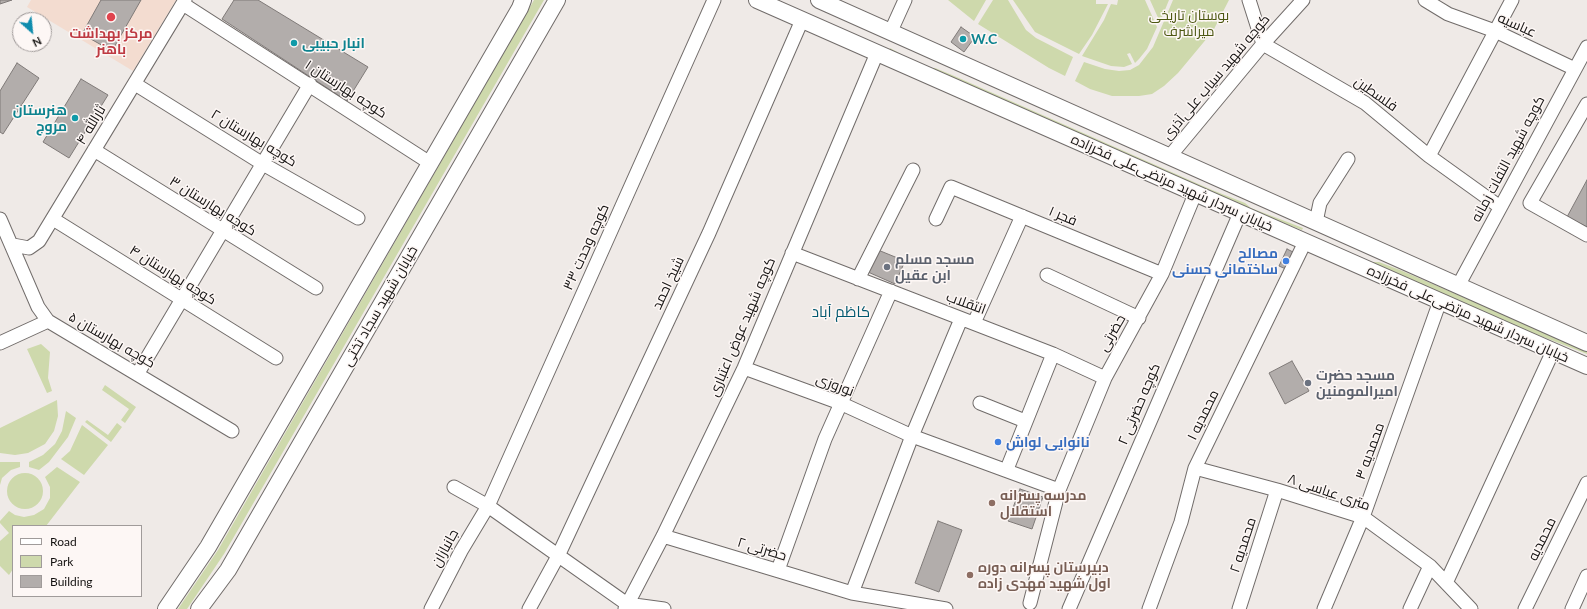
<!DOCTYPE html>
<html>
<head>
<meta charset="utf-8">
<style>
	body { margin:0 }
	#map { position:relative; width:1587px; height:609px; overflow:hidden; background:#efeae7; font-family:Lato,sans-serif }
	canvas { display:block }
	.legend { position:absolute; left:12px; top:525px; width:130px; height:72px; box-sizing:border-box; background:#fdf7f5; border:1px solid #a09b9a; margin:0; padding:5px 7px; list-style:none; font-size:12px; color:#141211 }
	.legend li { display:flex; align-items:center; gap:8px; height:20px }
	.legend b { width:20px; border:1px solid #a09b9a }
	.north { position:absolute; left:12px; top:12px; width:40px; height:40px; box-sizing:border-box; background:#fdf7f5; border:1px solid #a09b9a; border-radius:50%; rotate:153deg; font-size:11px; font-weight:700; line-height:16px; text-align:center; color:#141211 }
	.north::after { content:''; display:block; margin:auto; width:14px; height:18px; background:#0f8cad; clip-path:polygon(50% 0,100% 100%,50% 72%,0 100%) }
</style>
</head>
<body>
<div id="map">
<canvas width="1587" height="609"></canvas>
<ul class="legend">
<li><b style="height:5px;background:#fff"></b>Road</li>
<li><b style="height:11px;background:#ced9ac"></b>Park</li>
<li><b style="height:11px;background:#b2adab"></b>Building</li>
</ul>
<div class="north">N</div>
</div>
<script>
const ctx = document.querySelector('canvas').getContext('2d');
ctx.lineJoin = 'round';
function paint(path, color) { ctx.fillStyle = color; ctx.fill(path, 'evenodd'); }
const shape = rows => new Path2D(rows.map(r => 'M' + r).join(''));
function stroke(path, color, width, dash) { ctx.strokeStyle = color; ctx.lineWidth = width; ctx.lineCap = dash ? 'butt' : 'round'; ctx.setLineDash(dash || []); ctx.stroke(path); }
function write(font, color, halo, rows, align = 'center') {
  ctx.font = font + ' Lato,Cairo,sans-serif'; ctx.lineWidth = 3; ctx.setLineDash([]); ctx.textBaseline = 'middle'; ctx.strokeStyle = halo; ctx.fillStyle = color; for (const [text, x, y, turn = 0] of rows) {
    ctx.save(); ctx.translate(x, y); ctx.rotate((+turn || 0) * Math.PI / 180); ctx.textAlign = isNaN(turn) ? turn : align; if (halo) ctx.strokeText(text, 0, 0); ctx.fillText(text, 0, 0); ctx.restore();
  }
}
paint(shape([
	[31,0,176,0,133,71,27,7]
]), '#f3dcd0');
paint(shape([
	[534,0,544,0,224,554,187,609,178,609,218,550],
	[948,0,986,0,974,21],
	[993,0,1008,0,1026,30,1036,38,1073,57,1065,76,1049,68,978,24],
	[1013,0,1096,0,1096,4,1108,4,1092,35,1079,54,1035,32],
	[1118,0,1145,0,1157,27,1147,49,1139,59,1135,63,1130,53,1127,54,1132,64,1124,67,1111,66,1082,56,1104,20,1111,4,1117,5],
	[1150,0,1169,0,1160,22],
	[1173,0,1229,0,1213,31,1178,73,1164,86,1152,94,1139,96,1112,96,1090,89,1075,81,1084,62,1105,69,1119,71,1130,70,1139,65,1153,47],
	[890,48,926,68,935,68,952,75,1212,190,1245,203,1251,208,1303,228,1302,230,1209,194,906,61,889,51],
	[1332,244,1368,262,1379,262,1400,270,1519,321,1587,351,1587,354,1515,326,1331,246],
	[41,344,50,352,48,378,52,391,47,393,27,349],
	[105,385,136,407,125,423,121,420,129,409,102,390],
	[57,400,58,416,54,431,45,444,28,453,15,455,0,453,0,428],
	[66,411,76,418,68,437,49,462,39,470,29,467,29,462,43,455,55,444,62,431],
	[87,420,108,435,117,423,122,427,111,442,85,422],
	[82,425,108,445,84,475,61,459,70,451],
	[0,462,20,462,20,467,11,470,2,478,0,485],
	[57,467,80,482,46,526,13,526,13,569,9,575,0,566,0,541,9,533,0,523,0,521,9,511,15,515,24,517,34,515,44,509,50,498,50,487,45,477],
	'7 491a18 18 0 1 1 36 0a18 18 0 1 1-36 0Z'
]), '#ced9ac');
const building = shape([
	[0,0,12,0,0,4,0,0],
	[101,0,141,0,112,51,82,34,101,0],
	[234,0,258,0,368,67,347,101,222,19,234,0],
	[961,27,975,37,964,52,951,42,961,27],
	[17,63,39,78,3,134,0,132,0,91,17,63],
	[81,79,108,95,69,158,43,142,81,79],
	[1587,180,1587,227,1567,217,1587,180],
	[1287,249,1293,252,1294,256,1288,270,1279,266,1287,249],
	[878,250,905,261,895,284,868,272,878,250],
	[1292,361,1309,391,1285,404,1269,373,1292,361],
	[1020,489,1043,497,1032,529,1008,521,1020,489],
	[938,521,962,530,939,592,915,583,938,521]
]);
paint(building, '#b2adab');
stroke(building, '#7f7a78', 1);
const minor = shape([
	[1249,0,1263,44,1365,103,1429,156,1500,207],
	[1425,0,1448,14,1495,31,1575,69],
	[183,4,430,163],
	[891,31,905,0],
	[135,84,263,164,358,218],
	[1587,104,1530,203,1587,235],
	[94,150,316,288],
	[1170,156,1263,44,1303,0],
	[1429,156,1512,0],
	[0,219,38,307,48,321,232,431],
	[53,219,276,358],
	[936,219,951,187,1162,274],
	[1316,222,1320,203,1348,159],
	[13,245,29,248,39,241,185,0],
	[792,253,1053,354,1105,378],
	[1047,275,1139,318],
	[858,279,913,170],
	[1458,286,1587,47],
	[974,323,1022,216],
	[0,343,48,321],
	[744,368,840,403,912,436,1059,490],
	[138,373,310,84],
	[980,403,1025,421],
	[1195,468,1277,490,1363,517,1430,566,1471,609],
	[1007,469,1053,354],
	[454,487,488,506,627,604,664,609],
	[663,536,852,593,946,609],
	[778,570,825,439,891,291],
	[1446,583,1553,351],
	[852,593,912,436,961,319],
	[1030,603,1059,490,1105,378,1162,274,1195,194],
	[431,609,461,551,488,506,714,0],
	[529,609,558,556,709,233,802,20],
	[625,609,663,536,744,368,877,53],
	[1069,609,1240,213],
	[1149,609,1181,522,1195,468,1305,242],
	[1239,609,1277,490],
	[1324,609,1363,517,1440,301],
	[1410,609,1430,566],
	[1525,609,1587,483],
	[1572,609,1587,576]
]);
const major = shape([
	[757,0,1587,366],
	[819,0,1587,343],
	[166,609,208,547,520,8,523,0],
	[199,609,228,570,557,0]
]);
stroke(minor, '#716c6a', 15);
stroke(major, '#716c6a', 18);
stroke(minor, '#fff', 13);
stroke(major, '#fff', 16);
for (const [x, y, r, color] of [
	[111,17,5,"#e0444e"],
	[963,39,4,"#0f9aa8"],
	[294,43,4,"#0f9aa8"],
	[75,118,4,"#0f9aa8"],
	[1286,261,4,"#3f7fe0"],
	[887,267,4,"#6b7280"],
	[1308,383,4,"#6b7280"],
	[998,442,4,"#3f7fe0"],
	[992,503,4,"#8d6e63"],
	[970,575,4,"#8d6e63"]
]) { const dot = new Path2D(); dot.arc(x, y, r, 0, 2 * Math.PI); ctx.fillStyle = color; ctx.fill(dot); stroke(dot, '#fdf7f5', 1.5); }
write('14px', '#4d5812', '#fdf7f5', [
	["بوستان تاریخی",1189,15],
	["میراشرف",1189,31]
]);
write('14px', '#141211', '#fdf7f5', [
	["عباسیه",1517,25,24],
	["کوچه شهید سیاب علی‌آذری",1216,77,-50],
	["کوچه بهارستان ۱",346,89,33],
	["فلسطین",1376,94,35],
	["ثارالله ۴",91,125,-59],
	["کوچه بهارستان ۲",254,138,31],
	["کوچه شهید التفات زمانه",1508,159,-62],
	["خیابان سردار شهید مرتضی‌علی فخرزاده",1172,183,24],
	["کوچه بهارستان ۳",213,206,32],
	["فجر ۱",1063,216,23],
	["کوچه وحدت ۳۳",586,247,-66],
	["کوچه بهارستان ۴",173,275,32],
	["شیخ احمد",668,283,-65],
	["انتقلاب",966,303,20],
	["خیابان شهید سجاد تختی",380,306,-60],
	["خیابان سردار شهید مرتضی‌علی فخرزاده",1468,314,24],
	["کوچه شهید عوض اعتباری",742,327,-67],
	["حضرتی",1112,333,-60],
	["کوچه بهارستان ۵",112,340,30],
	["نوروزی",835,385,21],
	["کوچه حضرتی ۲",1139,404,-67],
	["محمدیه ۱",1203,415,-64],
	["محمدیه ۳",1370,451,-70],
	["۸ متری عباسی",1329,492,19],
	["محمدیه",1542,539,-64],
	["محمدیه ۲",1243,545,-72],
	["جانبازان",445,548,-61],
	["حضرتی ۲",762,549,17]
]);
write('bold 14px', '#be3a42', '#fdf7f5', [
	["مرکز بهداشت",111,33],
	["باهنر",111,49]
]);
write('bold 14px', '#0d838f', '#fdf7f5', [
	["W.C",971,39],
	["انبار حبیبی",302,43],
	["هنرستان",67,110,"right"],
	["مروج",67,126,"right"]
], 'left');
write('bold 14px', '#366cbe', '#fdf7f5', [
	["مصالح",1278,253],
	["ساختمانی حسنی",1278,269],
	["نانوایی لواش",1006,442,"left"]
], 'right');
write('bold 14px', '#5b616d', '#fdf7f5', [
	["مسجد مسلم",895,259],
	["ابن عقیل",895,275],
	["مسجد حضرت",1316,375],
	["امیرالمومنین",1316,391]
], 'left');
write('bold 14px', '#785e54', '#fdf7f5', [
	["مدرسه پسرانه",1000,495],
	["استقلال",1000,511],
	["دبیرستان پسرانه دوره",978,567],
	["اول شهید مهدی زاده",978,583]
], 'left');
write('15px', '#00586f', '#fdf7f5', [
	["کاظم آباد",841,312]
]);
</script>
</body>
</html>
